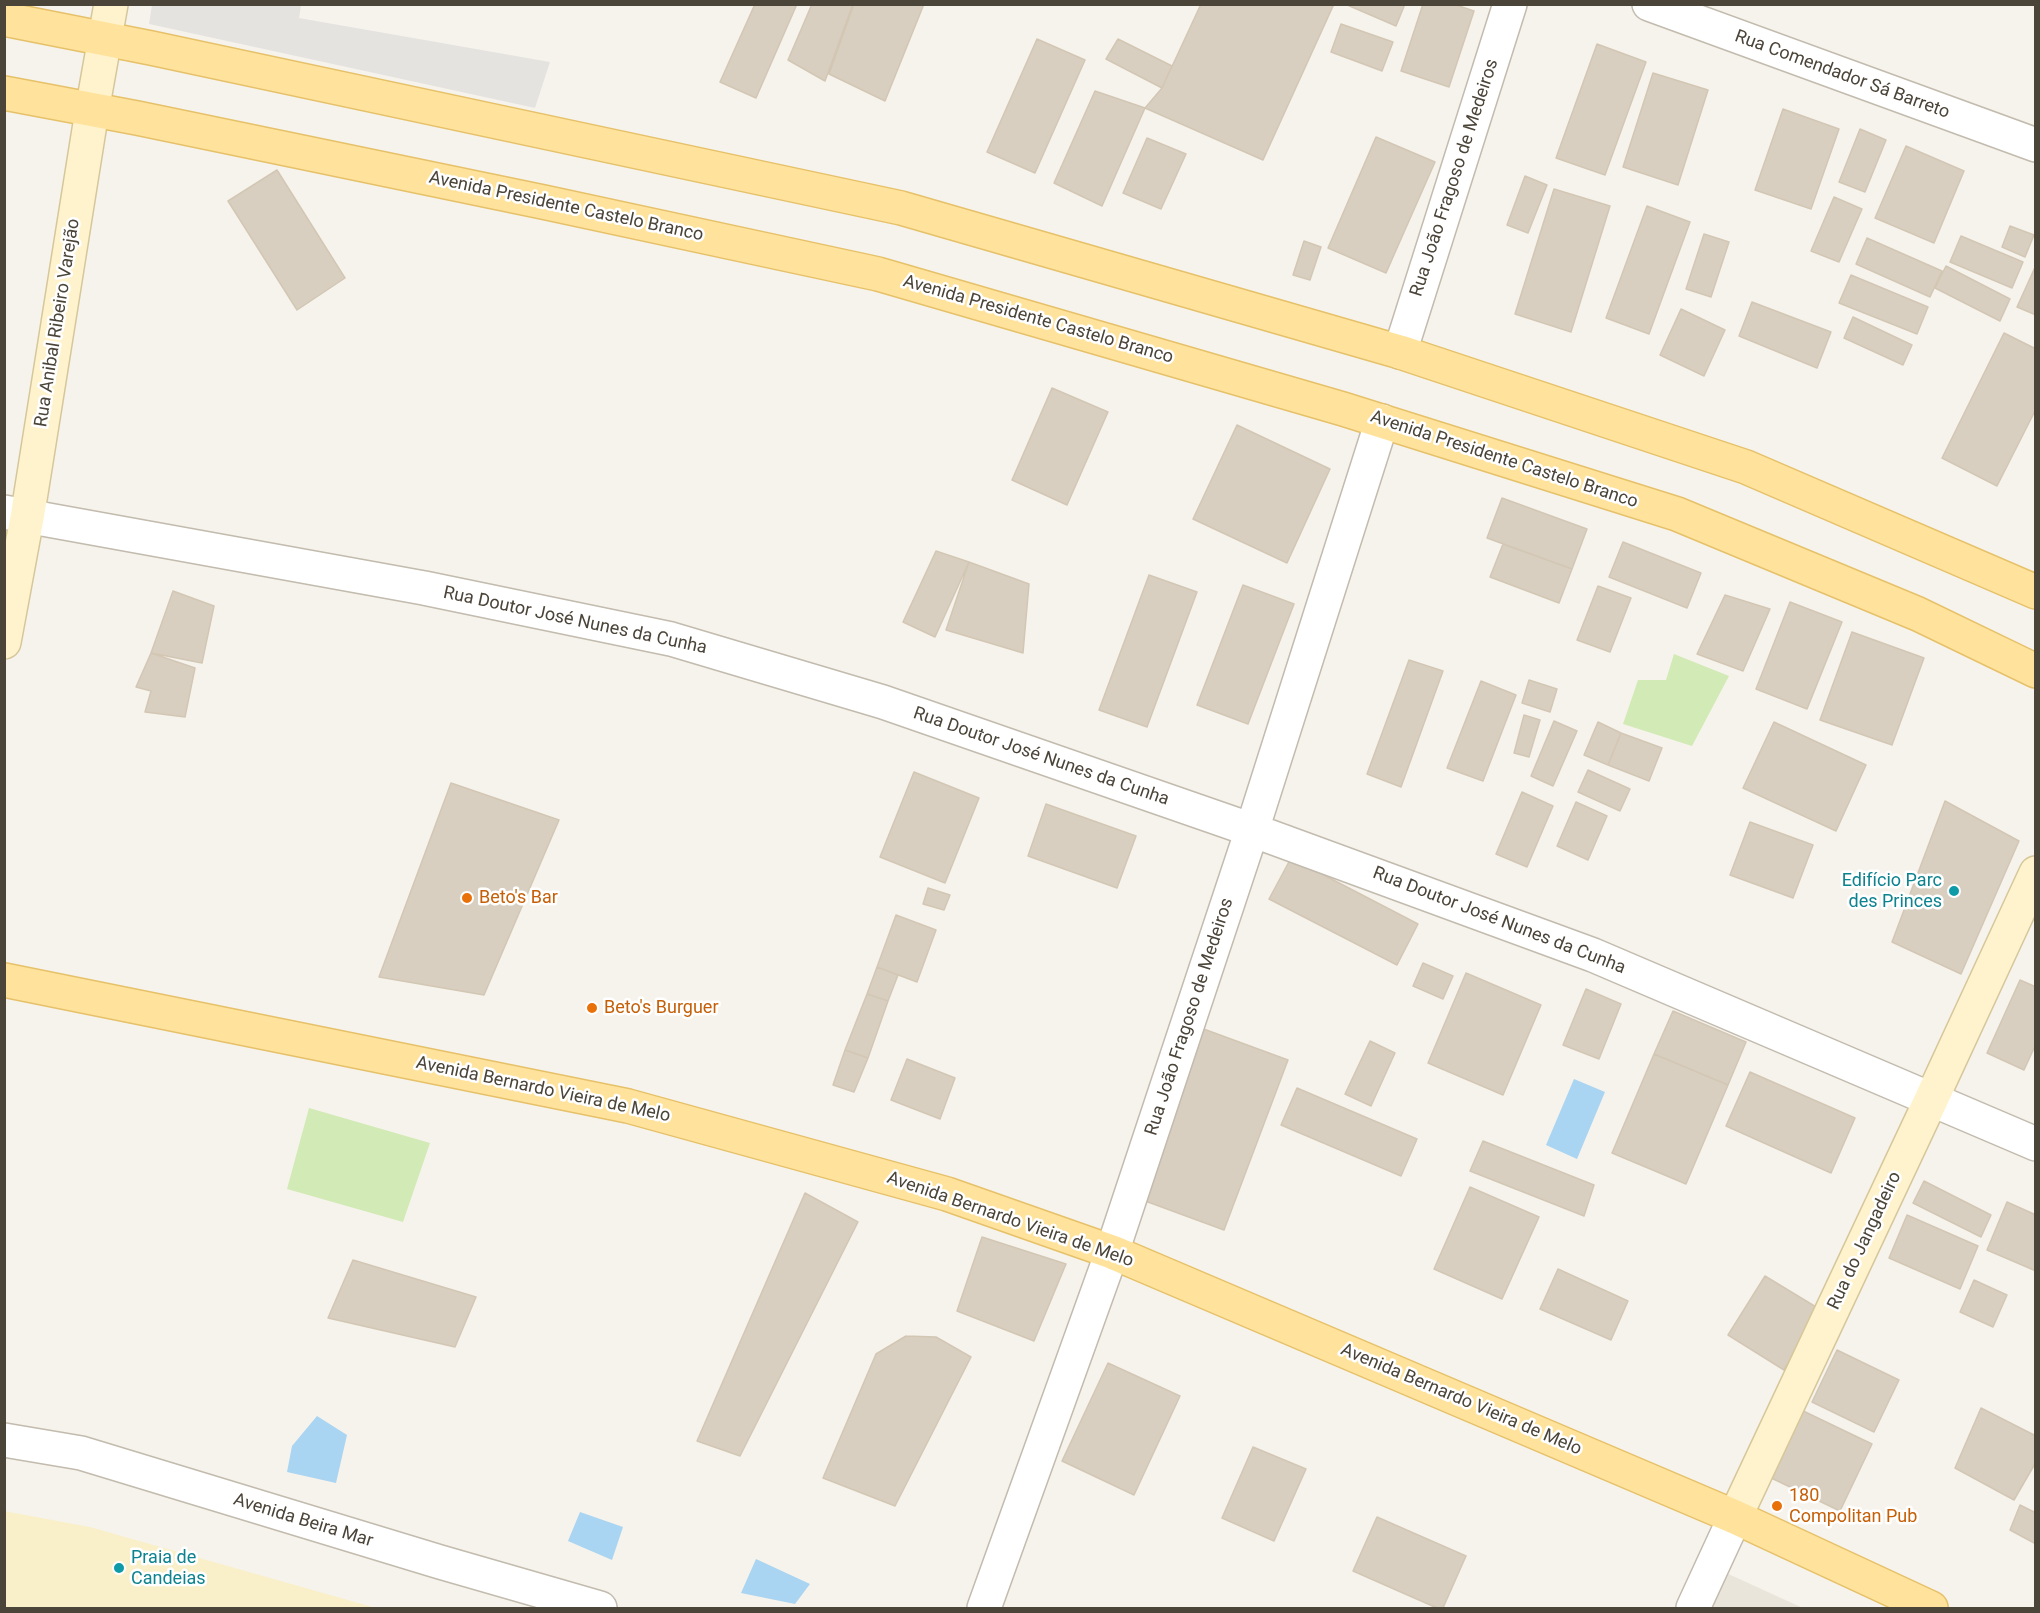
<!DOCTYPE html>
<html>
<head>
<meta charset="utf-8">
<style>
	body { margin:0 }
	#map { position:relative; width:2040px; height:1613px; overflow:hidden; background:#f6f3ec; font-family:Roboto,sans-serif }
	canvas { display:block }
	.frame { position:absolute; inset:0; border:6px solid #4b4439; pointer-events:none }
</style>
</head>
<body>
<div id="map">
<canvas width="2040" height="1613"></canvas>
<div class="frame"></div>
</div>
<script>
const ctx = document.querySelector('canvas').getContext('2d');
ctx.lineJoin = 'round';
function paint(path, color) { ctx.fillStyle = color; ctx.fill(path, 'evenodd'); }
const shape = rows => new Path2D(rows.map(r => 'M' + r).join(''));
function stroke(path, color, width, dash) { ctx.strokeStyle = color; ctx.lineWidth = width; ctx.lineCap = dash ? 'butt' : 'round'; ctx.setLineDash(dash || []); ctx.stroke(path); }
function write(font, color, halo, rows, align = 'center') {
  ctx.font = font + ' Roboto,sans-serif'; ctx.lineWidth = 5; ctx.setLineDash([]); ctx.textBaseline = 'middle'; ctx.strokeStyle = halo; ctx.fillStyle = color; for (const [text, x, y, turn = 0] of rows) {
    ctx.save(); ctx.translate(x, y); ctx.rotate((+turn || 0) * Math.PI / 180); ctx.textAlign = isNaN(turn) ? turn : align; if (halo) ctx.strokeText(text, 0, 0); ctx.fillText(text, 0, 0); ctx.restore();
  }
}
paint(shape([
	[1724,1572,1803,1608,1707,1608]
]), '#eae5da');
paint(shape([
	[1674,654,1729,676,1692,746,1623,724,1638,680,1666,680],
	[309,1108,430,1143,403,1222,287,1189]
]), '#d2eab5');
paint(shape([
	[4,1511,90,1527,376,1608,5,1608]
]), '#f9efc9');
paint(shape([
	[152,5,301,5,299,18,550,62,535,108,149,24]
]), '#e5e3e0');
paint(shape([
	[1574,1079,1605,1092,1577,1159,1546,1145],
	[317,1416,347,1435,336,1483,287,1472,292,1446],
	[580,1512,623,1527,612,1560,568,1541],
	[756,1559,810,1584,795,1604,741,1593]
]), '#a9d4f2');
const building = shape([
	[755,4,797,4,756,98,720,82,755,4],
	[812,4,853,4,825,81,788,60,812,4],
	[854,4,924,4,885,101,829,74,854,4],
	[1201,4,1334,4,1263,160,1145,108,1162,88,1201,4],
	[1345,4,1405,4,1396,26,1345,4],
	[1423,4,1453,4,1474,11,1449,87,1401,71,1423,4],
	[1341,24,1393,42,1382,71,1331,52,1341,24],
	[1037,39,1085,60,1035,173,987,152,1037,39],
	[1118,39,1172,66,1162,88,1106,59,1118,39],
	[1597,44,1646,62,1605,175,1556,158,1597,44],
	[1653,73,1708,90,1678,185,1623,167,1653,73],
	[1095,91,1145,108,1102,206,1054,183,1095,91],
	[1783,109,1839,129,1811,209,1755,190,1783,109],
	[1860,129,1886,140,1865,192,1839,182,1860,129],
	[1376,137,1435,162,1386,273,1328,248,1376,137],
	[1147,138,1186,154,1161,209,1123,193,1147,138],
	[1906,146,1964,171,1934,243,1875,218,1906,146],
	[277,170,345,278,297,310,228,201,277,170],
	[1525,176,1547,185,1528,233,1507,225,1525,176],
	[1554,189,1610,206,1571,332,1515,314,1554,189],
	[1834,197,1862,209,1839,262,1811,251,1834,197],
	[1647,206,1690,222,1649,334,1606,318,1647,206],
	[2010,226,2034,235,2025,257,2002,247,2010,226],
	[1704,234,1729,242,1711,297,1686,289,1704,234],
	[1961,236,2023,262,2012,288,1950,262,1961,236],
	[1867,238,1942,271,1930,297,1856,264,1867,238],
	[1304,241,1321,247,1310,280,1293,275,1304,241],
	[2036,265,2036,315,2017,307,2036,265],
	[1946,266,2010,299,2000,321,1935,288,1946,266],
	[1851,275,1928,307,1917,334,1839,303,1851,275],
	[1752,302,1831,332,1817,368,1739,336,1752,302],
	[1681,309,1725,330,1704,376,1660,355,1681,309],
	[1853,317,1912,345,1903,365,1844,338,1853,317],
	[2004,333,2036,349,2036,409,1997,486,1942,458,2004,333],
	[1052,388,1108,412,1067,505,1012,480,1052,388],
	[1237,425,1330,469,1287,563,1193,519,1237,425],
	[1502,498,1587,529,1572,569,1487,538,1502,498],
	[1623,542,1701,573,1687,608,1609,577,1623,542],
	[1503,544,1572,569,1559,603,1490,577,1503,544],
	[936,551,969,562,935,637,903,622,936,551],
	[969,562,1029,584,1023,653,946,630,969,562],
	[1149,575,1197,592,1147,727,1099,710,1149,575],
	[1243,585,1294,604,1248,724,1197,705,1243,585],
	[1598,586,1631,598,1610,652,1577,640,1598,586],
	[173,591,214,606,202,663,151,653,173,591],
	[1725,595,1770,609,1743,671,1697,654,1725,595],
	[1790,602,1842,622,1807,709,1756,689,1790,602],
	[1852,632,1924,658,1892,745,1820,720,1852,632],
	[151,653,195,668,185,717,145,712,151,691,136,687,151,653],
	[1409,660,1443,671,1401,787,1367,774,1409,660],
	[1529,680,1557,689,1550,712,1522,703,1529,680],
	[1481,681,1516,695,1483,781,1447,768,1481,681],
	[1524,715,1540,720,1529,757,1514,753,1524,715],
	[1554,721,1577,731,1553,786,1531,776,1554,721],
	[1598,722,1621,733,1608,765,1584,755,1598,722],
	[1774,722,1866,765,1836,831,1743,788,1774,722],
	[1621,733,1662,748,1649,781,1608,765,1621,733],
	[1588,770,1630,789,1620,811,1578,792,1588,770],
	[914,772,979,798,945,883,880,857,914,772],
	[451,783,559,820,484,995,379,977,451,783],
	[1522,792,1553,806,1527,867,1496,854,1522,792],
	[1945,801,2019,841,1961,974,1892,942,1945,801],
	[1576,802,1607,816,1588,860,1557,846,1576,802],
	[1046,804,1136,836,1117,888,1028,856,1046,804],
	[1750,822,1813,845,1793,898,1730,875,1750,822],
	[1291,858,1418,924,1397,965,1269,899,1291,858],
	[928,888,950,895,944,910,923,904,928,888],
	[896,915,936,930,917,982,877,967,896,915],
	[1423,963,1453,976,1443,999,1413,986,1423,963],
	[877,967,898,975,888,1001,867,994,877,967],
	[1466,973,1541,1005,1503,1095,1428,1063,1466,973],
	[2020,980,2036,987,2036,1044,2024,1070,1987,1053,2020,980],
	[1586,989,1621,1004,1599,1059,1563,1045,1586,989],
	[867,994,888,1001,868,1058,845,1050,867,994],
	[1673,1011,1746,1042,1728,1085,1654,1054,1673,1011],
	[1201,1028,1288,1060,1224,1230,1137,1198,1201,1028],
	[1370,1041,1395,1053,1371,1106,1345,1094,1370,1041],
	[845,1050,868,1058,854,1092,833,1085,845,1050],
	[1654,1054,1728,1085,1686,1184,1612,1153,1654,1054],
	[907,1059,955,1078,940,1119,891,1100,907,1059],
	[1750,1072,1855,1118,1831,1173,1726,1126,1750,1072],
	[1297,1088,1417,1139,1401,1176,1281,1125,1297,1088],
	[1483,1141,1594,1185,1584,1216,1470,1171,1483,1141],
	[1924,1181,1991,1215,1981,1237,1913,1203,1924,1181],
	[1470,1187,1539,1217,1502,1299,1434,1269,1470,1187],
	[805,1193,858,1222,740,1456,697,1441,805,1193],
	[2007,1202,2036,1215,2036,1271,1987,1250,2007,1202],
	[1907,1215,1978,1246,1960,1289,1889,1258,1907,1215],
	[982,1237,1066,1264,1034,1341,957,1311,982,1237],
	[353,1260,476,1297,455,1347,328,1318,353,1260],
	[1558,1269,1628,1301,1611,1340,1540,1309,1558,1269],
	[1765,1276,1821,1310,1784,1370,1728,1335,1765,1276],
	[1974,1280,2007,1295,1993,1327,1960,1312,1974,1280],
	[906,1336,936,1337,971,1357,895,1506,823,1478,876,1354,906,1336],
	[1837,1350,1899,1380,1874,1432,1812,1402,1837,1350],
	[1108,1363,1180,1396,1134,1495,1062,1461,1108,1363],
	[1797,1408,1872,1444,1840,1511,1765,1475,1797,1408],
	[1981,1408,2036,1436,2036,1462,2014,1500,1955,1468,1981,1408],
	[1253,1447,1306,1469,1274,1541,1222,1518,1253,1447],
	[2020,1505,2036,1513,2036,1544,2010,1530,2020,1505],
	[1377,1517,1466,1556,1443,1608,1437,1608,1353,1571,1377,1517]
]);
paint(building, '#d8cfc1');
stroke(building, '#d3c7b4', 1.5);
const street = shape([
	[1649,4,2036,145],
	[1400,352,1510,4],
	[4,512,424,588,671,639,883,702,1252,830,1593,955,2036,1144],
	[4,1440,81,1453,440,1562,600,1608],
	[984,1608,1112,1252,1252,830,1382,421],
	[1693,1608,1735,1517]
]);
const secondary = shape([
	[4,642,27,518,92,111,111,4],
	[1735,1517,1931,1100,2036,873]
]);
const primary = shape([
	[4,19,151,48,901,208,1400,352,1746,467,2036,592],
	[4,93,137,118,543,202,878,274,1343,409,1677,514,1918,614,2036,671],
	[4,980,628,1106,947,1194,1112,1252,1735,1517,1931,1608]
]);
stroke(street, '#c2bbae', 36);
stroke(secondary, '#d6c79b', 36);
stroke(primary, '#e6c16a', 36);
stroke(street, '#fff', 33);
stroke(secondary, '#fff3cd', 33);
stroke(primary, '#ffe39c', 33);
for (const [x, y, r, color] of [
	[1954,891,6,"#0f9aa8"],
	[467,898,6,"#e8710a"],
	[592,1008,6,"#e8710a"],
	[1777,1506,6,"#e8710a"],
	[119,1568,6,"#0f9aa8"]
]) { const dot = new Path2D(); dot.arc(x, y, r, 0, 2 * Math.PI); ctx.fillStyle = color; ctx.fill(dot); stroke(dot, '#fff', 2); }
write('18px', '#4b4439', '#fff', [
	["Rua Comendador Sá Barreto",1842,75,20],
	["Rua João Fragoso de Medeiros",1455,178,-72],
	["Avenida Presidente Castelo Branco",566,207,12],
	["Avenida Presidente Castelo Branco",1038,320,16],
	["Rua Anibal Ribeiro Varejão",58,323,-81],
	["Avenida Presidente Castelo Branco",1504,460,18],
	["Rua Doutor José Nunes da Cunha",575,621,12],
	["Rua Doutor José Nunes da Cunha",1041,757,19],
	["Rua Doutor José Nunes da Cunha",1499,921,21],
	["Rua João Fragoso de Medeiros",1190,1017,-72],
	["Avenida Bernardo Vieira de Melo",543,1090,12],
	["Avenida Bernardo Vieira de Melo",1010,1220,19],
	["Rua do Jangadeiro",1865,1241,-65],
	["Avenida Bernardo Vieira de Melo",1461,1400,23],
	["Avenida Beira Mar",303,1521,17]
]);
write('18px', '#0d838f', '#fff', [
	["Edifício Parc",1942,881],
	["des Princes",1942,902],
	["Praia de",131,1558,"left"],
	["Candeias",131,1579,"left"]
], 'right');
write('18px', '#c56008', '#fff', [
	["Beto's Bar",479,898],
	["Beto's Burguer",604,1008],
	["180",1789,1496],
	["Compolitan Pub",1789,1517]
], 'left');
</script>
</body>
</html>
